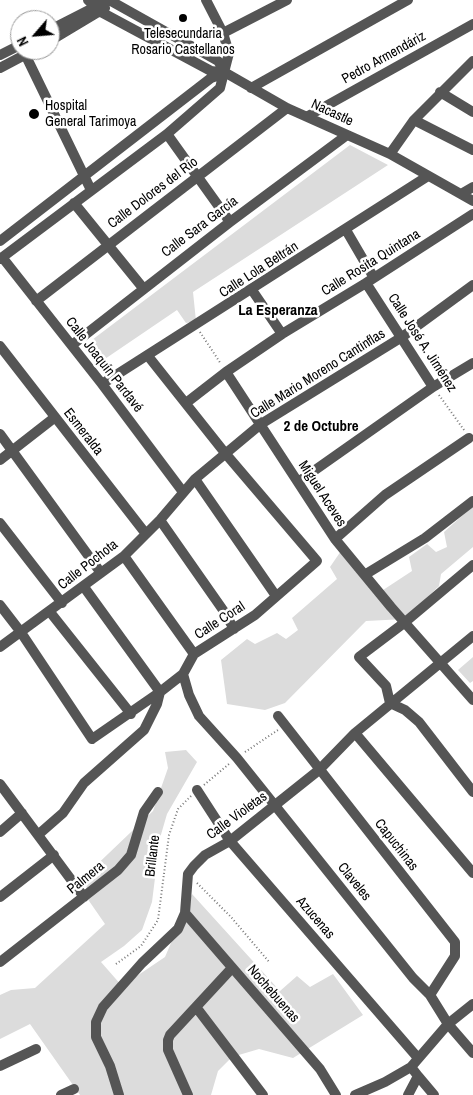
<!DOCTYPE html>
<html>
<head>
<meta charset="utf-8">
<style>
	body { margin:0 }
	#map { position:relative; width:473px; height:1095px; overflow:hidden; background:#fff; font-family:"Archivo Narrow",sans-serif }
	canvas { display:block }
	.north { position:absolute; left:10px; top:10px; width:50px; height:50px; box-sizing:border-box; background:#fff; border:1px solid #999; border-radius:50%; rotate:243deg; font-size:14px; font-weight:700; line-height:20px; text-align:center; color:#000 }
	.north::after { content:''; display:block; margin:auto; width:18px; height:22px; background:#000; clip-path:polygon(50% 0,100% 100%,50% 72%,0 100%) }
</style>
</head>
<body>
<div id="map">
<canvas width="473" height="1095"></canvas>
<div class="north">N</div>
</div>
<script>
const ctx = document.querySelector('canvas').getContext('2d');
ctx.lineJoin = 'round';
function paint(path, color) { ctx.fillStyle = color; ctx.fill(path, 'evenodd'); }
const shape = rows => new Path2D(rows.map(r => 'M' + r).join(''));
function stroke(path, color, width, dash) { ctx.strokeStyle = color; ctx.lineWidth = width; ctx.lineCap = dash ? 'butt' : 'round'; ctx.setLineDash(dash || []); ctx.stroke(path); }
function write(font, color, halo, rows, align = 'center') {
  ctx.font = font + ' "Archivo Narrow",sans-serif'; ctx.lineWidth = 5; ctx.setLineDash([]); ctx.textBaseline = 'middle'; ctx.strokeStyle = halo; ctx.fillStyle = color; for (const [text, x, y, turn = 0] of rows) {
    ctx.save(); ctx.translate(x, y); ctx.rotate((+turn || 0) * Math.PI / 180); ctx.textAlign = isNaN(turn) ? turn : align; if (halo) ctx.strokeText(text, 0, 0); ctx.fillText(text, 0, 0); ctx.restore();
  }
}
paint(shape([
	[350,145,388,165,193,292,196,321,186,323,177,310,96,365,84,346],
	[473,506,473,547,441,574,439,586,405,619,366,621,285,703,265,710,227,704,221,660,247,639,255,644,277,633,286,639,298,630,292,618,337,579,330,567,341,551,377,594,412,571,409,557,427,544,436,552,447,547,444,532],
	[473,657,473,681,470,683,458,670],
	[186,750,197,762,167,814,160,838,152,902,142,930,124,946,101,962,122,986,165,957,192,894,280,991,297,976,310,987,333,974,363,1015,293,1058,259,1049,232,1057,218,1071,211,1095,80,1095,30,1024,0,1039,0,995,11,990,35,988,105,924,87,898,86,875,153,811,168,768,165,752]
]), '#dcdcdc');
stroke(shape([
	[200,332,221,364],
	[439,395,464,430],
	[245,752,278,730],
	[204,785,229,764],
	[197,883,231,917,270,963],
	[116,964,141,946,158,920,169,835,178,809,191,796]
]), '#777', 2, [1, 2.5]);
stroke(shape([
	[88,0,101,12,211,71,226,73,287,108,390,154,473,201],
	[109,0,218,61,226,73],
	[50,30,95,7,101,0],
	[223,33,287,0],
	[50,41,105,8],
	[23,50,91,190],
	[0,55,20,45],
	[0,68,34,50],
	[251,88,408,0],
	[440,92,473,112],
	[308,116,473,24],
	[414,120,473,150],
	[167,134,230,222],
	[390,154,414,120,473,61],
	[461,194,473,187],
	[74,203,143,288],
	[346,230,374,278],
	[0,241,211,78,222,74],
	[2,257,102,384,183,492],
	[0,259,167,134,220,88,229,53,223,33,206,0],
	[366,283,433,387],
	[252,290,282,334],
	[36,301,287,108],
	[72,345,230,222,347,135],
	[0,346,146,534],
	[226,372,335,539,391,607,473,700],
	[102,384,428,176],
	[186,403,226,372,282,334,366,283,473,214],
	[0,434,101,573],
	[0,460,54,418],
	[195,479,276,596],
	[298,482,433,387,473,363],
	[160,520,223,610,234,629],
	[0,523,62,603],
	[335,539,385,495,469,438],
	[124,556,194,654],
	[473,565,404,623,359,657,386,686,390,703,405,710,419,722,473,792],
	[366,574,425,538,473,501],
	[0,605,20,631,92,739,160,692,183,674,194,654,255,615,317,561,225,453,148,356],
	[50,612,131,714],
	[0,647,124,556,160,520,195,479,261,424,402,337,473,285],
	[183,674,189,695,199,716,237,758,413,978,430,995,448,1024,473,1053],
	[278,716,455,942,455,956,430,995],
	[355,733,473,873],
	[0,784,84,897],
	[197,790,230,841,418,1058],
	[0,832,22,813],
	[39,834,63,813,84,783,144,730,157,704,160,692,84,587],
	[0,897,54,855],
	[185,913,320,1069,336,1095],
	[0,962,118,870,131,855,144,812,158,792],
	[196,1007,263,1095],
	[0,1066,36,1049],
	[418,1076,434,1095],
	[61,1095,74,1089],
	[119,1095,110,1066,96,1037,96,1022,103,1007,142,963,178,929,185,913,188,874,194,866,205,855,230,841,319,770,355,733,473,636],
	[188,1095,168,1050,168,1040,170,1035,232,968],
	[355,1095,385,1082,411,1067,448,1024,473,1004],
	[408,1095,418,1076,411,1067]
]), '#555', 10);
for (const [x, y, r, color] of [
	[183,18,5,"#000"],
	[34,114,6,"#000"]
]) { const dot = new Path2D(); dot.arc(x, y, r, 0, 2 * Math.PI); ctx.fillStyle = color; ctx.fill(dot); stroke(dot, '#fff', 2); }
write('14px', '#000', '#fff', [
	["Telesecundaria",183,34],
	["Rosario Castellanos",183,50],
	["Hospital",45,106,"left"],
	["General Tarimoya",45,122,"left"]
]);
write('14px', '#000', '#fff', [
	["Pedro Armendáriz",384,58,-29],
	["Nacastle",332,113,25],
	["Calle Dolores del Río",153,193,-37],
	["Calle Sara García",200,227,-37],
	["Calle Rosita Quintana",371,263,-32],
	["Calle Lola Beltrán",259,270,-33],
	["Calle José A. Jiménez",422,343,57],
	["Calle Joaquín Pardavé",104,365,52],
	["Calle Mario Moreno Cantinflas",318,374,-32],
	["Esmeralda",83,432,52],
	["Miguel Aceves",322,494,57],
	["Calle Pochota",88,565,-38],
	["Calle Coral",220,621,-33],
	["Calle Violetas",237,816,-36],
	["Capuchinas",396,845,52],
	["Brillante",153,856,-83],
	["Palmera",86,878,-39],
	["Claveles",354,882,51],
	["Azucenas",315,918,49],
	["Nochebuenas",273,994,49]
]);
write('bold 15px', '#000', '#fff', [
	["La Esperanza",278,311],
	["2 de Octubre",321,427]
]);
</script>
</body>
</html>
